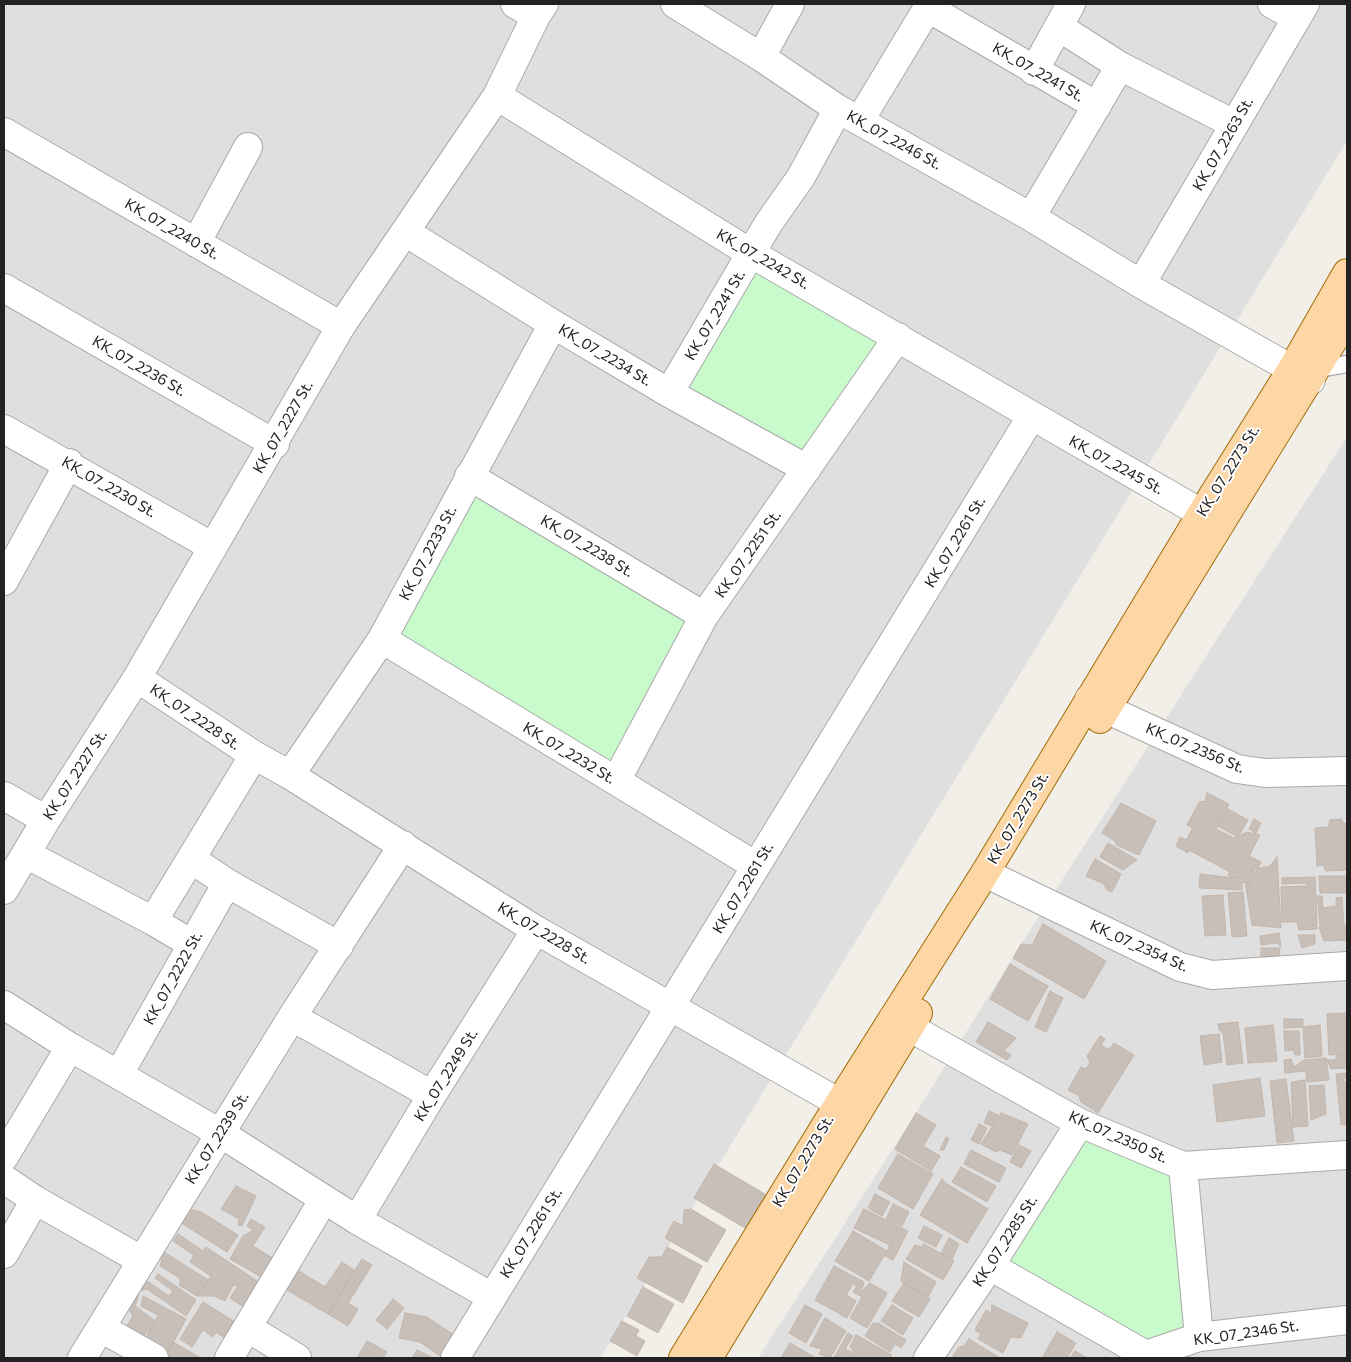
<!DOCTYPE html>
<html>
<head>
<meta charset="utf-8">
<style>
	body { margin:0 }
	#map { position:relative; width:1351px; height:1362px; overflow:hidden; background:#f2efe9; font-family:Commissioner,sans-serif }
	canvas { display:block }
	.frame { position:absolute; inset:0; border:5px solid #222; pointer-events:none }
</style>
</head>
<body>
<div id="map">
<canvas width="1351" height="1362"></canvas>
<div class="frame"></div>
</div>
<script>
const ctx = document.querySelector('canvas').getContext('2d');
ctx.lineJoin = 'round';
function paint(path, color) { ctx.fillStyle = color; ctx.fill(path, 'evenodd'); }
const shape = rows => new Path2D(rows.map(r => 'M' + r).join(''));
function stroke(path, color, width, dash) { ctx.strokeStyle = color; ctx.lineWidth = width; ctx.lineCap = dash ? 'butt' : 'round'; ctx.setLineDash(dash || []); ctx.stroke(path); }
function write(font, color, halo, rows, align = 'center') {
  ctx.font = font + ' Commissioner,sans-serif'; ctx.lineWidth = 4; ctx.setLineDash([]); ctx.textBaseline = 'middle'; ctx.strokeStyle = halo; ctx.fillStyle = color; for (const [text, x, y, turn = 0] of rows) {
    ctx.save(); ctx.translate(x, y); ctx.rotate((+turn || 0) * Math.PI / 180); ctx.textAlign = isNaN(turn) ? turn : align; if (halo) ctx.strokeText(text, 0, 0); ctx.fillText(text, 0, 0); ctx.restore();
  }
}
paint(shape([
	[4,4,1347,4,1347,141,600,1358,4,1358],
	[1347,437,1347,1358,758,1358,916,1113,1021,944]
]), '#e0dfdf');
paint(shape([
	[752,254,898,337,807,469,669,393],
	[469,476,704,616,616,781,382,639],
	[1080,1123,1183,1166,1199,1337,1146,1355,990,1266]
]), '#c8facc');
const building = shape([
	[1207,793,1229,804,1216,829,1234,838,1247,832,1260,835,1249,856,1261,862,1249,885,1228,875,1230,872,1189,850,1188,853,1176,846,1180,837,1186,840,1193,828,1187,825,1200,801,1205,802,1207,793],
	[1121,803,1156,821,1139,855,1116,845,1116,842,1102,833,1121,803],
	[1228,809,1248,820,1238,837,1218,826,1228,809],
	[1254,819,1261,823,1256,833,1249,829,1254,819],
	[1341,819,1344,823,1346,824,1347,821,1347,870,1326,871,1323,865,1317,866,1315,828,1328,827,1330,820,1341,819],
	[1108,843,1137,860,1123,870,1100,857,1108,843],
	[1277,857,1281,928,1252,925,1245,881,1249,885,1255,869,1270,866,1277,857],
	[1095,859,1121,874,1112,892,1107,890,1104,884,1086,876,1095,859],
	[1200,874,1242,879,1242,890,1199,888,1200,874],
	[1319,876,1347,876,1347,893,1320,893,1319,876],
	[1315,877,1317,929,1299,930,1297,922,1282,922,1281,887,1307,886,1307,883,1282,884,1282,878,1315,877],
	[1243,892,1247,936,1232,937,1228,893,1243,892],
	[1223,895,1226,935,1205,936,1202,896,1223,895],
	[1317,896,1322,896,1323,908,1336,906,1336,898,1342,897,1344,926,1347,925,1347,940,1324,941,1319,927,1329,924,1320,925,1317,896],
	[1043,924,1106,961,1084,999,1013,958,1021,944,1032,945,1043,924],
	[1279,933,1281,947,1277,943,1261,945,1260,936,1279,933],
	[1298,935,1315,935,1315,944,1302,948,1298,935],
	[1261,948,1280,948,1279,956,1261,957,1261,948],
	[1010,964,1048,986,1028,1021,990,999,1010,964],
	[1050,991,1063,998,1046,1032,1035,1027,1050,991],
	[1347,1013,1347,1054,1329,1055,1327,1014,1347,1013],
	[1284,1019,1303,1019,1303,1027,1284,1028,1284,1019],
	[988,1022,1016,1038,1004,1051,1011,1055,1007,1060,976,1042,988,1022],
	[1238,1022,1243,1063,1227,1065,1223,1033,1219,1030,1218,1024,1238,1022],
	[1273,1025,1277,1061,1248,1063,1245,1028,1273,1025],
	[1320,1025,1322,1056,1305,1058,1303,1027,1320,1025],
	[1284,1031,1299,1031,1300,1055,1295,1055,1293,1050,1285,1051,1284,1031],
	[1219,1034,1222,1062,1204,1065,1200,1036,1219,1034],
	[1100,1036,1105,1039,1101,1045,1109,1050,1114,1043,1134,1055,1098,1113,1081,1102,1079,1096,1068,1090,1081,1067,1086,1069,1090,1062,1087,1056,1100,1036],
	[1347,1055,1347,1068,1331,1069,1327,1060,1336,1060,1336,1056,1347,1055],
	[1326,1058,1329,1080,1307,1082,1306,1071,1285,1073,1284,1060,1291,1059,1294,1067,1304,1060,1326,1058],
	[1347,1073,1347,1078,1344,1078,1343,1082,1347,1081,1347,1124,1341,1125,1336,1074,1347,1073],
	[1260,1078,1265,1116,1217,1122,1213,1085,1260,1078],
	[1286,1079,1294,1141,1277,1143,1270,1081,1286,1079],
	[1305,1080,1308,1126,1293,1127,1291,1082,1305,1080],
	[1324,1085,1326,1114,1311,1120,1309,1086,1324,1085],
	[989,1111,998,1115,992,1126,984,1123,989,1111],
	[916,1113,936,1125,923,1146,940,1156,931,1171,895,1149,916,1113],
	[1001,1113,1028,1124,1012,1155,1000,1150,996,1152,981,1144,1001,1113],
	[979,1124,987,1128,979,1144,971,1140,979,1124],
	[946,1137,949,1139,944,1150,940,1150,946,1137],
	[1019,1145,1031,1151,1021,1168,1010,1162,1019,1145],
	[971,1150,1006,1168,999,1182,964,1164,971,1150],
	[898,1154,933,1174,913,1209,878,1188,898,1154],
	[714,1164,770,1197,750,1231,694,1198,714,1164],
	[961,1167,996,1186,987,1202,952,1182,961,1167],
	[942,1179,947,1184,988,1209,967,1243,920,1215,942,1179],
	[236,1186,256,1196,242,1226,238,1225,239,1219,221,1209,236,1186],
	[875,1194,890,1202,882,1216,868,1208,875,1194],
	[893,1204,909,1212,902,1226,886,1219,893,1204],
	[187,1208,201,1212,238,1235,227,1252,183,1224,183,1221,179,1218,187,1208],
	[691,1209,726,1230,707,1262,665,1238,674,1221,683,1226,684,1210,691,1209],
	[864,1209,908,1231,893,1260,885,1256,890,1245,854,1228,864,1209],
	[251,1219,265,1227,253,1246,274,1259,263,1278,230,1259,243,1236,253,1230,247,1226,251,1219],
	[924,1226,942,1235,936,1247,918,1238,924,1226],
	[853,1231,887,1251,869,1281,835,1261,853,1231],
	[178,1234,203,1251,206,1247,260,1283,244,1307,230,1298,238,1286,233,1285,225,1301,214,1296,197,1296,211,1276,190,1262,194,1255,173,1241,178,1234],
	[949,1238,959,1244,952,1259,941,1253,949,1238],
	[924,1244,954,1261,943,1280,906,1259,915,1245,922,1247,924,1244],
	[667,1247,702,1266,683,1303,637,1278,649,1257,662,1257,667,1247],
	[164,1252,208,1280,197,1296,179,1285,181,1279,160,1266,164,1252],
	[362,1259,372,1265,348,1303,358,1309,348,1326,328,1314,362,1259],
	[342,1262,354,1270,328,1314,287,1290,299,1271,325,1287,342,1262],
	[904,1262,936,1282,928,1297,901,1281,904,1262],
	[834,1266,864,1282,862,1289,853,1284,846,1295,856,1301,847,1318,815,1300,834,1266],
	[158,1274,196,1300,186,1316,147,1289,140,1291,147,1281,169,1296,173,1291,155,1278,158,1274],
	[870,1283,887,1293,867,1328,850,1318,862,1297,853,1292,856,1287,862,1291,870,1283],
	[904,1283,930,1299,919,1317,892,1301,904,1283],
	[643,1287,674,1304,658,1333,627,1316,643,1287],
	[133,1293,139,1294,135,1306,155,1321,141,1340,124,1330,133,1316,127,1306,133,1293],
	[143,1296,186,1319,165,1358,139,1350,158,1315,141,1306,143,1296],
	[393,1299,404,1308,387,1329,376,1320,393,1299],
	[203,1302,238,1324,228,1340,216,1332,213,1337,203,1330,192,1347,180,1339,203,1302],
	[805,1305,822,1314,806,1343,789,1333,805,1305],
	[892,1305,913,1318,903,1335,881,1321,892,1305],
	[992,1305,1028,1323,1021,1338,1011,1337,1003,1353,978,1339,981,1334,975,1330,986,1310,991,1313,992,1305],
	[405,1313,427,1317,454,1335,440,1356,420,1342,399,1338,405,1313],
	[825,1318,846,1331,830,1358,819,1354,822,1349,810,1346,825,1318],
	[622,1321,639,1330,636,1336,645,1341,637,1356,610,1341,622,1321],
	[878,1323,906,1340,901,1348,895,1344,890,1352,865,1336,872,1324,878,1323],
	[1057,1332,1076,1343,1067,1358,1042,1358,1057,1332],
	[848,1333,853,1336,845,1349,851,1352,849,1356,853,1358,834,1358,848,1333],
	[856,1335,892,1355,890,1358,854,1358,850,1356,853,1350,850,1347,856,1335],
	[969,1339,1000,1358,952,1358,959,1347,964,1346,969,1339],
	[367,1341,387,1352,383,1358,357,1358,367,1341],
	[173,1342,201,1358,164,1358,173,1342],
	[790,1343,816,1358,781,1358,790,1343],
	[417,1350,433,1358,412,1358,417,1350],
	[1075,1351,1087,1358,1070,1358,1075,1351]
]);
paint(building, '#c7bfb8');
stroke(building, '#c4b6ab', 1);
const service = shape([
	[1318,369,1347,364]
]);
const minor = shape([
	[515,4,536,16],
	[675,4,761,57,838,109,1031,217,1141,284,1311,380],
	[1272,4,1297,18],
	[928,8,1097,106],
	[1059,27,1120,66,1234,124],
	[761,57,790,4],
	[1034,71,1071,4],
	[497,96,752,254,1220,524],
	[860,120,930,4],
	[4,132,341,326],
	[1031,217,1120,66],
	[407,233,553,324,669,393,807,469],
	[196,243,248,147],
	[1141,284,1305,4],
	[4,288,275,444],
	[669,393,768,224,801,177,838,109],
	[4,429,213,547],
	[469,476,704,616],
	[4,581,69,463],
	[382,639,756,866],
	[137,678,254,755,290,775,536,930,857,1113],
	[1089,699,1106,709,1237,769,1265,773,1347,771],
	[290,775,382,639,553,324],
	[616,781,704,616,898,337],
	[4,796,46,820],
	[26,854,153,921,192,944],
	[191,859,227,883,339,946],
	[985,873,1180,967,1212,975,1347,966],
	[4,890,46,820,137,678,341,326,497,96,536,16,544,4],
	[153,921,254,755],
	[4,1005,70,1047,220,1133,357,1220,492,1297],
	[292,1017,432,1095],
	[893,1018,1080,1123,1183,1166,1347,1155],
	[119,1074,227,883],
	[4,1157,70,1047],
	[1183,1166,1199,1337],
	[4,1179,35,1200,141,1260],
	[357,1220,432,1095,536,930],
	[4,1254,35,1200],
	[990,1266,1146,1355,1199,1337,1347,1320],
	[101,1328,154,1358],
	[248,1328,297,1358],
	[82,1358,292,1017,403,845],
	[229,1358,324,1199],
	[455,1358,1031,417],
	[928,1358,990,1266,1080,1123]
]);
const primary = shape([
	[1100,719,1347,318],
	[683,1358,840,1102,985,873,1202,513,1292,369,1347,273],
	[708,1358,918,1013]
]);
stroke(service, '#a9a9a9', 19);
stroke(minor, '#a9a9a9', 30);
stroke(primary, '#a06b00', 30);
stroke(service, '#fff', 16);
stroke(minor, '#fff', 28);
stroke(primary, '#fcd6a4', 28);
write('15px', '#222', '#fff', [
	["KK_07_2241 St.",1038,72,30],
	["KK_07_2246 St.",894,140,29],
	["KK_07_2263 St.",1223,144,-60],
	["KK_07_2240 St.",172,229,30],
	["KK_07_2242 St.",763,259,30],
	["KK_07_2241 St.",715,315,-59],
	["KK_07_2234 St.",605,355,31],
	["KK_07_2236 St.",139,366,30],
	["KK_07_2227 St.",283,427,-60],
	["KK_07_2245 St.",1116,465,29],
	["KK_07_2273 St.",1228,471,-58],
	["KK_07_2230 St.",109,487,30],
	["KK_07_2261 St.",955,542,-59],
	["KK_07_2238 St.",587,546,31],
	["KK_07_2233 St.",428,553,-62],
	["KK_07_2251 St.",748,554,-55],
	["KK_07_2228 St.",195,717,34],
	["KK_07_2356 St.",1195,748,23],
	["KK_07_2232 St.",569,753,31],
	["KK_07_2227 St.",75,775,-57],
	["KK_07_2273 St.",1018,818,-59],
	["KK_07_2261 St.",743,888,-59],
	["KK_07_2228 St.",544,933,31],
	["KK_07_2354 St.",1139,946,24],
	["KK_07_2222 St.",173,978,-61],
	["KK_07_2249 St.",446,1075,-58],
	["KK_07_2350 St.",1118,1137,24],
	["KK_07_2239 St.",217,1138,-58],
	["KK_07_2273 St.",803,1161,-59],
	["KK_07_2261 St.",531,1233,-58],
	["KK_07_2285 St.",1005,1241,-57],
	["KK_07_2346 St.",1246,1333,-8]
]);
</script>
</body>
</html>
